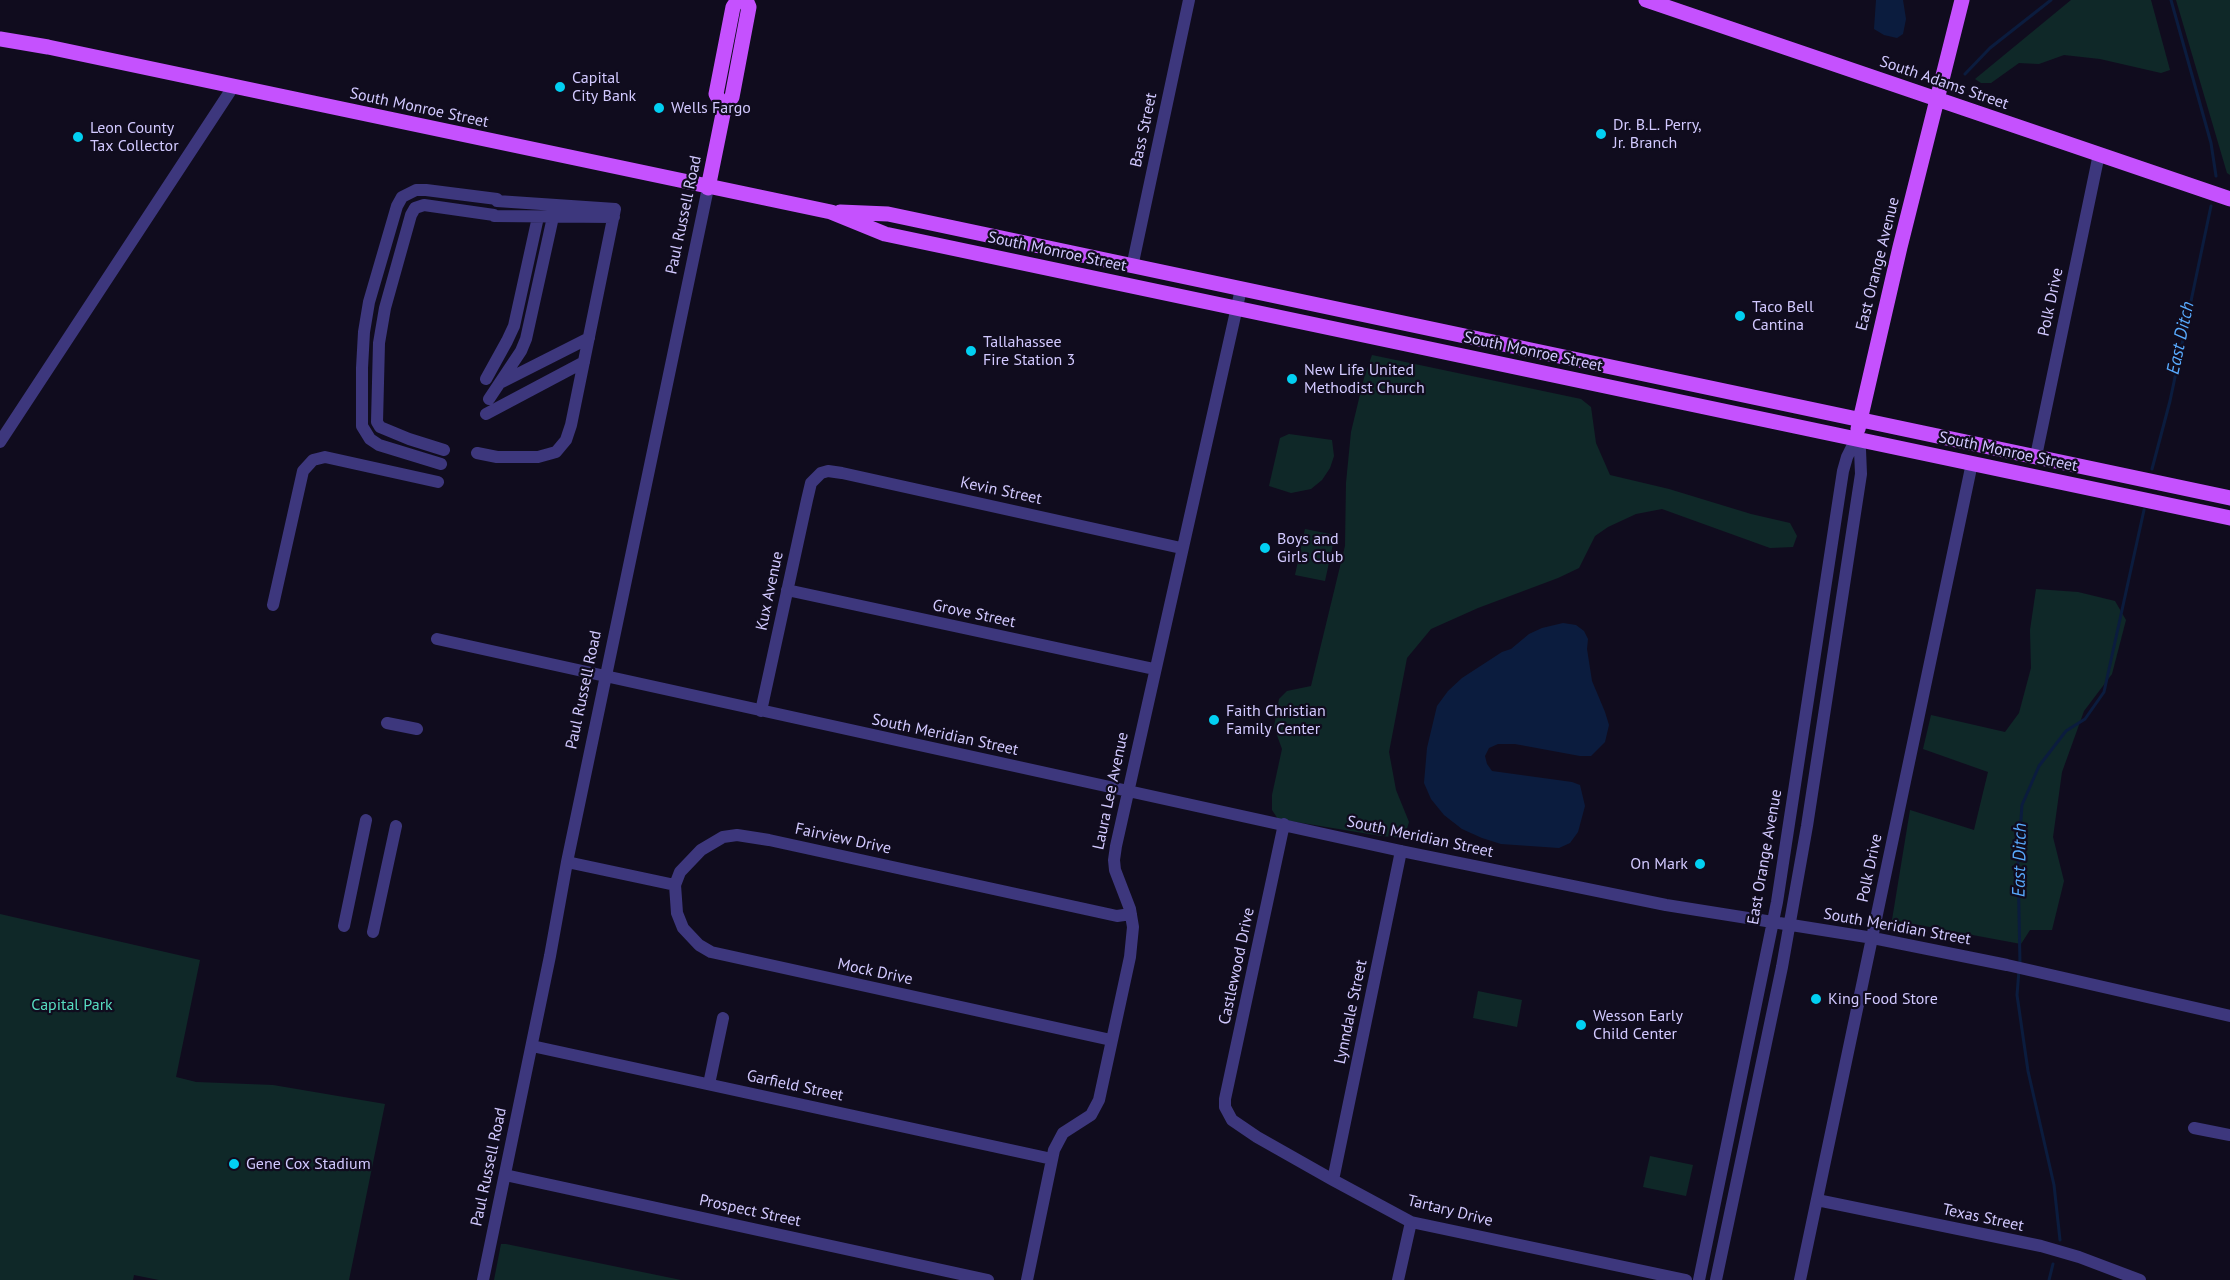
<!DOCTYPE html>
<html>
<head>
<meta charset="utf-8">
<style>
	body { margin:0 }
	canvas { display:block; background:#100c1e }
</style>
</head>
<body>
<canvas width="2230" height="1280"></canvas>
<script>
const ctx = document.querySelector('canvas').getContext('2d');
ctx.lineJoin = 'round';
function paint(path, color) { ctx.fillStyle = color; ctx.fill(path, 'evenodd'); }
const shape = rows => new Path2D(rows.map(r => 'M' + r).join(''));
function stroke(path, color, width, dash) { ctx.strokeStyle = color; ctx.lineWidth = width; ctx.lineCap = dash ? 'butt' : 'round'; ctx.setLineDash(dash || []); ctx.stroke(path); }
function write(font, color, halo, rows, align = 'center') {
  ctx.font = font + ' "PT Sans",sans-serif'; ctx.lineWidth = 4.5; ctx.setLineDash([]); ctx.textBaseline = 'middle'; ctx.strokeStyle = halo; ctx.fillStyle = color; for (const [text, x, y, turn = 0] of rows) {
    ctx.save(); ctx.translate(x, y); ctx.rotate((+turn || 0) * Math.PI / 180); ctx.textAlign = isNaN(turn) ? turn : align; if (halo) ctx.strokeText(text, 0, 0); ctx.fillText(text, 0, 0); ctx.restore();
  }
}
paint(shape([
	[2071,0,2151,0,2170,70,2161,73,2100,59,2064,55,2039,64,2019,63,1991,83,1981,83,1975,79],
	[2176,0,2230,0,2230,175,2227,173],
	[1372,355,1581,399,1591,407,1596,443,1610,475,1669,489,1751,514,1790,523,1797,536,1793,547,1770,548,1662,509,1636,514,1608,527,1595,536,1579,568,1558,578,1478,608,1431,629,1407,658,1389,752,1396,790,1409,822,1404,838,1381,836,1278,819,1272,810,1272,795,1282,749,1274,727,1279,699,1287,691,1311,686,1345,546,1346,483,1351,432,1364,378],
	[1289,434,1332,440,1334,456,1330,468,1322,480,1311,489,1291,493,1269,486,1280,438],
	[1305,529,1335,535,1325,581,1295,575],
	[2036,589,2078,592,2115,601,2126,620,2112,674,2084,711,2062,772,2053,837,2064,881,2052,930,2030,930,2021,944,1892,920,1910,810,1974,830,1988,772,1923,749,1931,715,2005,732,2019,713,2031,668,2030,630],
	[0,914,200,960,176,1077,196,1082,273,1085,385,1104,349,1280,159,1280,134,1275,133,1280,0,1280],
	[1478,991,1522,1000,1517,1027,1473,1018],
	[1650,1156,1693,1165,1686,1196,1643,1187],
	[501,1244,506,1244,681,1280,494,1280]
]), '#0f2828');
paint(shape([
	[1876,0,1903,0,1906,19,1903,34,1897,38,1884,35,1874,29],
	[1563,623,1576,625,1584,631,1588,639,1587,649,1592,681,1605,712,1609,725,1605,742,1591,756,1580,756,1515,744,1498,744,1489,748,1485,756,1487,764,1492,771,1572,782,1580,785,1585,806,1578,832,1570,843,1559,848,1501,844,1482,838,1462,829,1444,815,1431,799,1424,783,1427,748,1437,706,1448,691,1462,678,1502,652,1511,649,1529,634,1542,628]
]), '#0b1c3e');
stroke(shape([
	[2171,0,2211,143,2216,176],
	[1965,74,1990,48,2051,0],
	[2152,469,2170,401,2211,206],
	[2020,964,2018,862,2022,805,2039,766,2066,731,2085,719,2104,692,2144,510],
	[2019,970,2017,995,2028,1071,2054,1185,2060,1240],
	[2049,1280,2053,1264]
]), '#0b1c3e', 3);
stroke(shape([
	[494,216,614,217],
	[1132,267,1189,0],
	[486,379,507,341,514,326,538,217],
	[502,382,589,338],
	[489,399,521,351,526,339,553,217],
	[486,414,584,362],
	[0,442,233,87],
	[444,450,409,439,380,427,377,422,379,343,385,308,411,215,415,208,424,205,494,215],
	[477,453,497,457,538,457,556,452,566,440,571,425,615,209,497,201],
	[2036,456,2099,154],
	[441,464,379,445,370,439,362,426,362,368,364,332,369,302,397,206,402,197,416,190,426,190,497,199],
	[787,590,1154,669],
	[273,605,303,471,313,460,325,457,438,482],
	[437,639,1401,851,1666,905,1873,938,2007,965,2230,1016],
	[761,711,807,500,811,483,821,473,828,471,842,473,1181,548],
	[387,723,417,729],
	[1284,824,1225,1099,1225,1107,1232,1120,1257,1137,1333,1180,1411,1222,1686,1280],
	[567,862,675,885],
	[344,926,366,820],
	[373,932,396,826],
	[1111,1040,711,952,699,945,683,928,677,913,675,885,680,872,701,850,723,837,737,835,769,840,1117,916,1131,914],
	[532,1046,1052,1159],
	[709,1084,723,1018],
	[2194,1128,2230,1135],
	[505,1175,988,1280],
	[1333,1180,1401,851],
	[1817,1200,2041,1246,2079,1257,2140,1280],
	[483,1280,550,956,567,862,708,188],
	[1027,1280,1054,1150,1063,1133,1091,1115,1099,1100,1130,957,1133,927,1130,909,1115,870,1114,860,1116,846,1241,289],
	[1398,1280,1411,1222],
	[1699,1280,1777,902,1843,471,1847,457,1856,439],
	[1716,1280,1782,967,1807,826,1861,474,1860,450,1856,439],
	[1800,1280,1972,463]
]), '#3d377d', 12);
stroke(shape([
	[1646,0,2230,199],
	[0,39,48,47,831,212,885,234,2230,518],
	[724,109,716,94,733,7,738,0],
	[708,188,724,109,732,97,749,7,746,0],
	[840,212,888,214,2230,498],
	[1858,429,1900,247,1962,0]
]), '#c551fe', 15);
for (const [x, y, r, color] of [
	[560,87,6,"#02d0f2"],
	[659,108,6,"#02d0f2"],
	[1601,134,6,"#02d0f2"],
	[78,137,6,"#02d0f2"],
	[1740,316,6,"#02d0f2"],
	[971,351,6,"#02d0f2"],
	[1292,379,6,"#02d0f2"],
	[1265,548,6,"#02d0f2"],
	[1214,720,6,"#02d0f2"],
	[1700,864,6,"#02d0f2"],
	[1816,999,6,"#02d0f2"],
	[1581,1025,6,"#02d0f2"],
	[234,1164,6,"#02d0f2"]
]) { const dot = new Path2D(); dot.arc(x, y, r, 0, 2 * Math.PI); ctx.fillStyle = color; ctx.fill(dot); stroke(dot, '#100c1e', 2); }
write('16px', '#d2c9ff', '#100c1e', [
	["Capital",572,78],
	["City Bank",572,96],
	["Wells Fargo",671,108],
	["Dr. B.L. Perry,",1613,125],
	["Jr. Branch",1613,143],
	["Leon County",90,128],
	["Tax Collector",90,146],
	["Taco Bell",1752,307],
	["Cantina",1752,325],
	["Tallahassee",983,342],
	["Fire Station 3",983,360],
	["New Life United",1304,370],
	["Methodist Church",1304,388],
	["Boys and",1277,539],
	["Girls Club",1277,557],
	["Faith Christian",1226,711],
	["Family Center",1226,729],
	["On Mark",1688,864,"right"],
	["King Food Store",1828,999],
	["Wesson Early",1593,1016],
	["Child Center",1593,1034],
	["Gene Cox Stadium",246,1164]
], 'left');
write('16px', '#d2c9ff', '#100c1e', [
	["South Adams Street",1944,83,19],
	["South Monroe Street",419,108,12],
	["Bass Street",1144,130,-78],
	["Paul Russell Road",684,215,-78],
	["South Monroe Street",1057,252,12],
	["East Orange Avenue",1878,264,-76],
	["Polk Drive",2051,302,-78],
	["South Monroe Street",1533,352,12],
	["South Monroe Street",2008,452,12],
	["Kevin Street",1001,491,12],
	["Kux Avenue",770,591,-78],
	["Grove Street",974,614,12],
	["Paul Russell Road",584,690,-78],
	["South Meridian Street",945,735,12],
	["Laura Lee Avenue",1111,791,-78],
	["South Meridian Street",1420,837,12],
	["Fairview Drive",843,839,12],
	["East Orange Avenue",1765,857,-80],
	["Polk Drive",1870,868,-78],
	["South Meridian Street",1897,927,10],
	["Castlewood Drive",1237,966,-78],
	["Mock Drive",875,972,12],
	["Lynndale Street",1351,1012,-78],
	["Garfield Street",795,1086,12],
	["Paul Russell Road",489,1167,-78],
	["Prospect Street",750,1211,12],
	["Tartary Drive",1450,1211,14],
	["Texas Street",1983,1218,12]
]);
write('16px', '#57ddc1', '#100c1e', [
	["Capital Park",72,1005]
]);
write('italic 18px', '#58aafe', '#100c1e', [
	["East Ditch",2181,338,-78],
	["East Ditch",2020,860,-89]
]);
</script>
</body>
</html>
